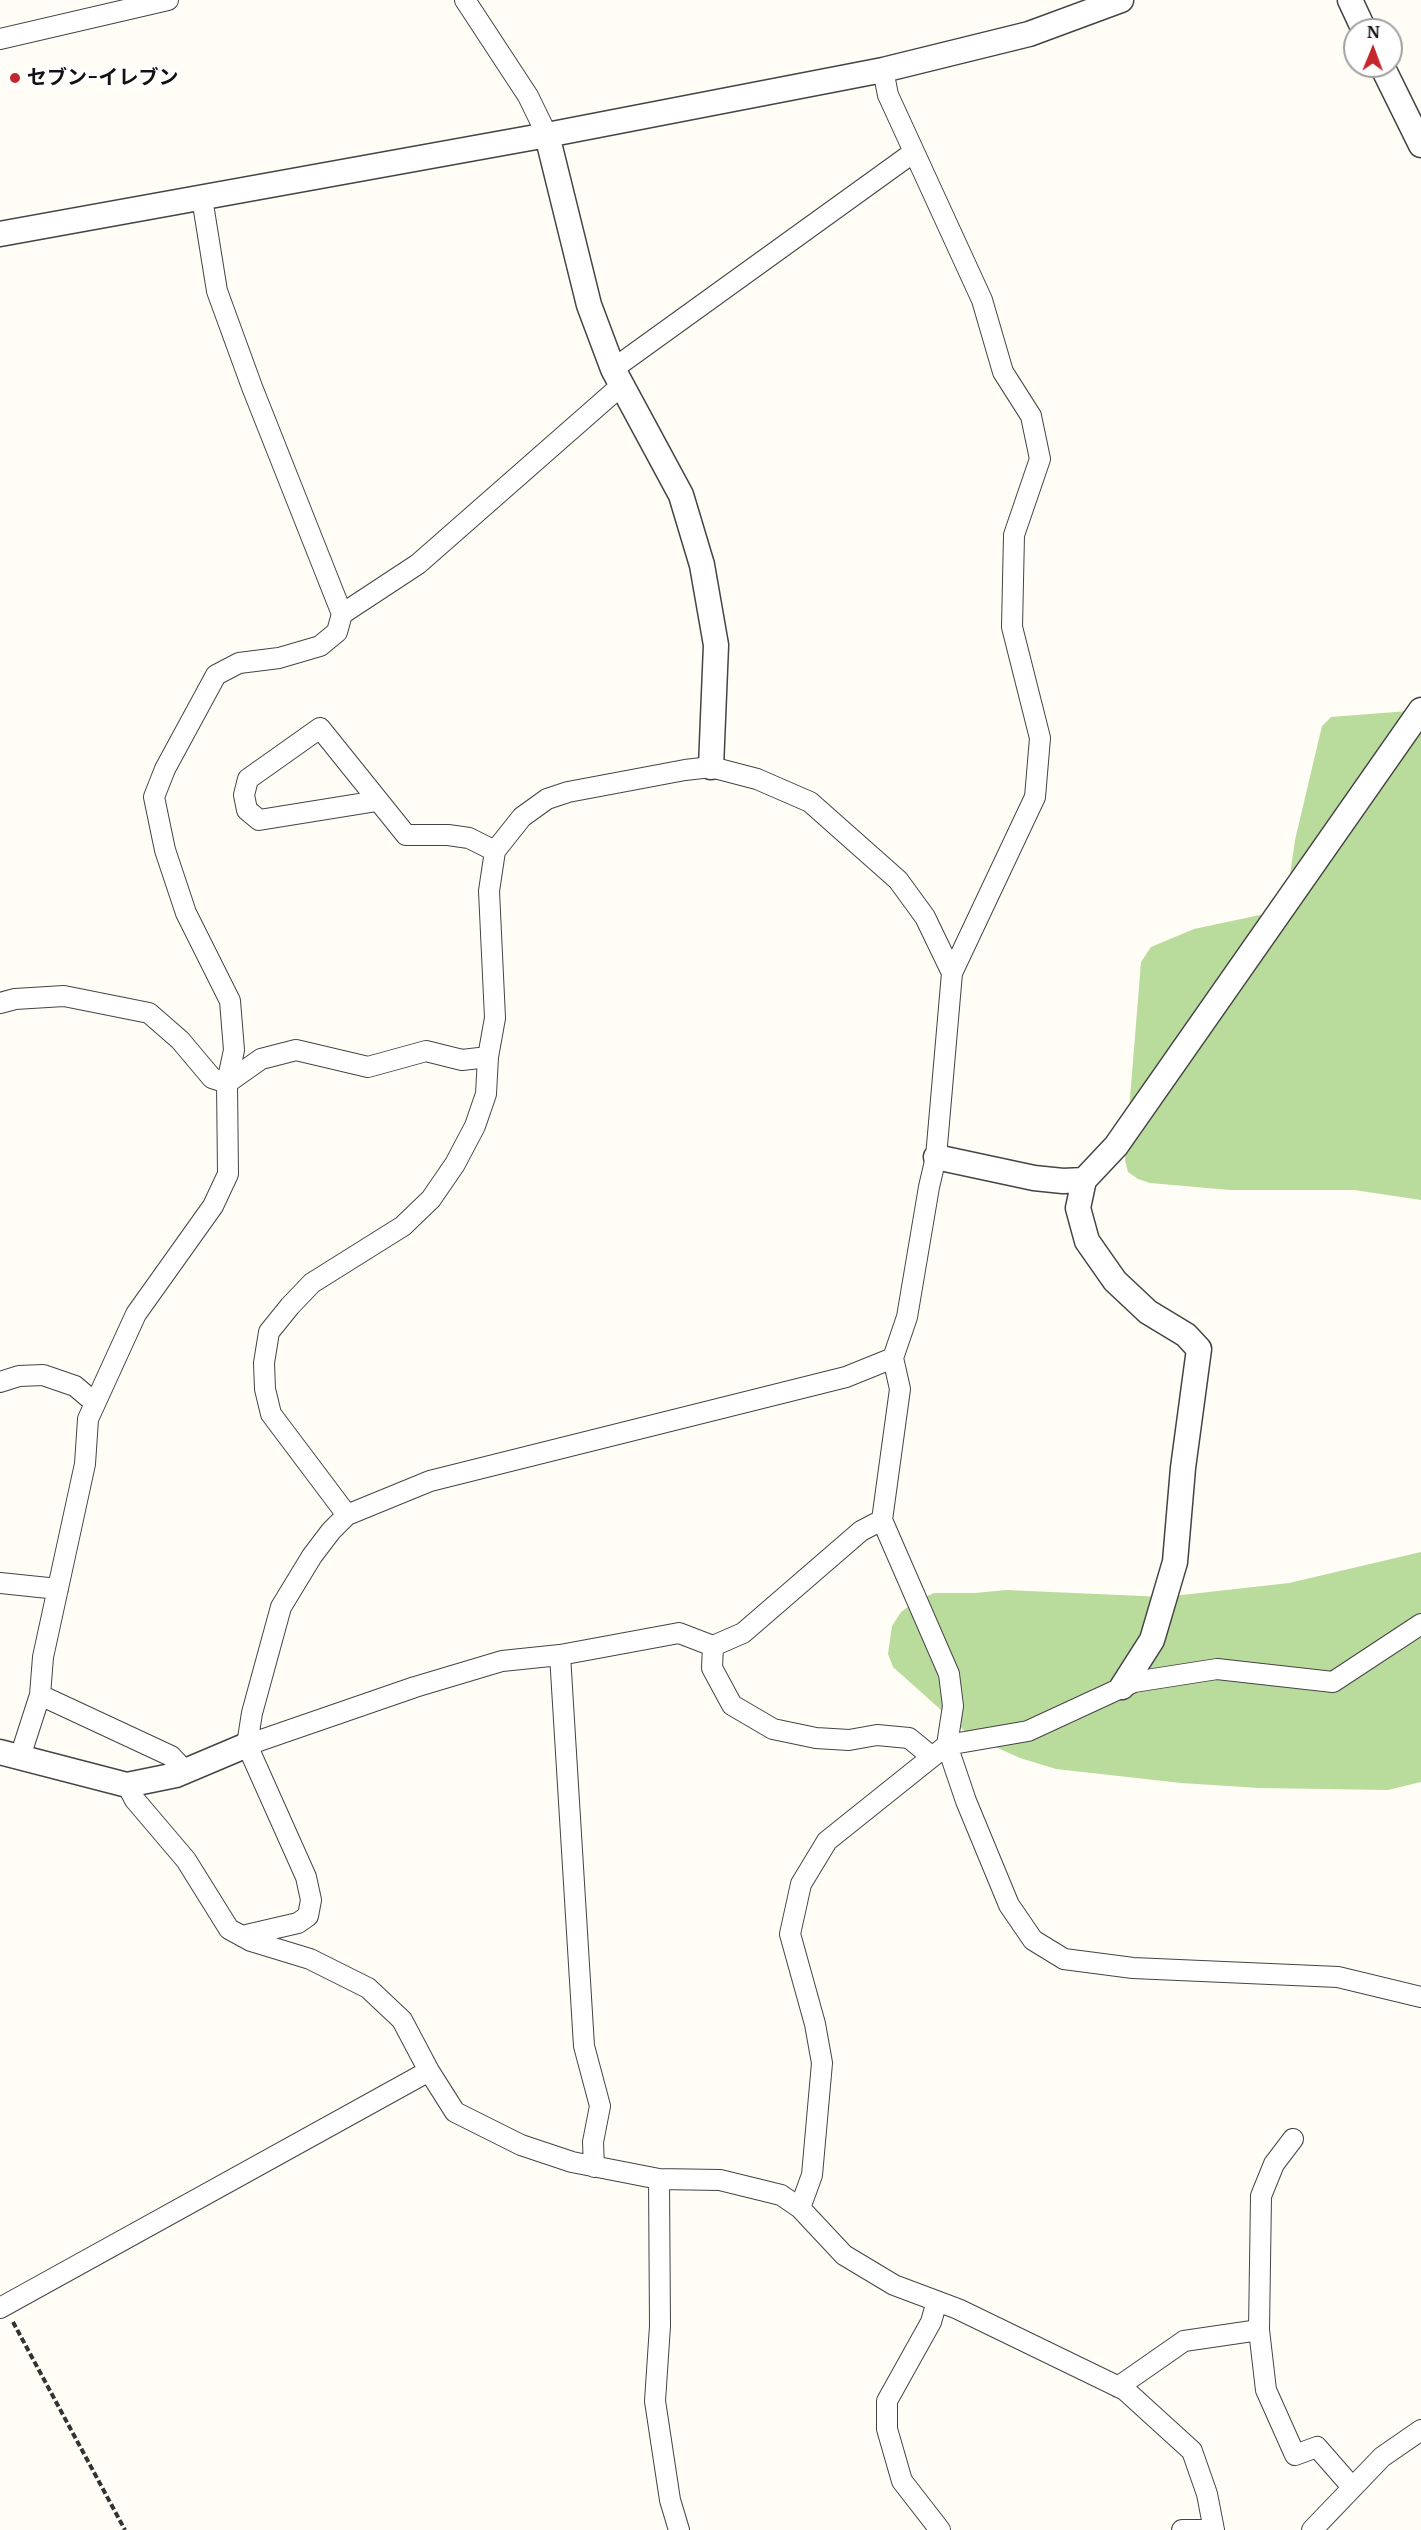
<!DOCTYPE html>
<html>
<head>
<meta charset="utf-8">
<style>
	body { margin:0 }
	#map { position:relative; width:1421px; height:2530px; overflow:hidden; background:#fffdf5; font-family:Merriweather,serif }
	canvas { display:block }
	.north { position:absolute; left:1343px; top:18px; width:60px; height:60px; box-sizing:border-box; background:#fff; border:2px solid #a0a0a0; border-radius:50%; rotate:1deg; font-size:16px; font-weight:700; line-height:24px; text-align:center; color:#111 }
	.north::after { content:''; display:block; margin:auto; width:21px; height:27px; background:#c4262e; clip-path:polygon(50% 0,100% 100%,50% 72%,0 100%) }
</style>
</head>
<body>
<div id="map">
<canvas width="1421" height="2530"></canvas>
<div class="north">N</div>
</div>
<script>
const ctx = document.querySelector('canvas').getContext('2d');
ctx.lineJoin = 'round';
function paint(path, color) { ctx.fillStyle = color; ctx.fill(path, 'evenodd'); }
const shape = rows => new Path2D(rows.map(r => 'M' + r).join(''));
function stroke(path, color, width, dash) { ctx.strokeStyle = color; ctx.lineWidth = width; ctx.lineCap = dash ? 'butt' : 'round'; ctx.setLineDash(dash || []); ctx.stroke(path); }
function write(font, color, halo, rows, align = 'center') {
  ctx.font = font + ' Merriweather,"Noto Sans JP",serif'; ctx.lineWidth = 6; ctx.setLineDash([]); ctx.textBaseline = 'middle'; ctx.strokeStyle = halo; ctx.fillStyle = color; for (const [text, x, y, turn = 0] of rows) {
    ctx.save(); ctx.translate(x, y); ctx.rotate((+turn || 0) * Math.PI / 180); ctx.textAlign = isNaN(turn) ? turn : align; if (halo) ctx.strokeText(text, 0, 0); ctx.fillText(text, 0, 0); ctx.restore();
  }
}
paint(shape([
	[1421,710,1421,1200,1354,1190,1230,1190,1150,1183,1138,1179,1128,1172,1125,1160,1141,962,1151,947,1194,929,1274,912,1288,889,1295,840,1322,726,1331,717],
	[1421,1552,1421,1782,1388,1790,1259,1788,1181,1783,1056,1769,1020,1758,969,1735,893,1667,888,1654,892,1626,901,1612,916,1601,934,1593,975,1593,1006,1590,1164,1597,1289,1583]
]), '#b9dc9c');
const minor = shape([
	[465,0,528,96,547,135],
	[0,39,168,0],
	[883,70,888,95,982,300,1003,372,1031,416,1040,459,1014,535,1012,627,1040,738,1035,797,952,973,936,1157,929,1187,907,1317,893,1358,900,1389,882,1520,949,1674,953,1706,947,1745,966,1801,1009,1905,1033,1940,1064,1959,1133,1968,1338,1977,1421,1997],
	[613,369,914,152],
	[342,614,418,564,623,384],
	[377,801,259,820,247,810,244,795,248,779,320,728,406,835,448,835,469,838,495,851],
	[0,1003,15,999,64,996,149,1013,180,1040,212,1078,227,1083],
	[227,1083,261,1059,296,1050,368,1067,426,1051,462,1060,488,1057],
	[0,1382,19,1376,43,1375,75,1386,95,1403],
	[347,1515,271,1414,265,1389,264,1363,269,1332,290,1306,312,1283,403,1226,431,1199,455,1164,475,1126,486,1094,488,1057,495,1018,489,891,495,851,522,817,547,799,568,792,685,770,711,767,757,779,810,802,898,880,925,917,952,973],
	[0,1583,58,1589],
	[713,1646,712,1668,732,1705,773,1729,816,1738,849,1740,877,1735,909,1738,931,1756],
	[560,1655,584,2046,600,2106,593,2142,594,2167],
	[40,1695,171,1756,185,1771],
	[247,1745,415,1687,502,1661,560,1655,679,1633,713,1646,743,1633,861,1531,882,1520],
	[20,1757,40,1695,43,1657,85,1464,88,1419,136,1314,213,1206,228,1174,227,1083,234,1050,230,1001,186,913,165,850,154,797,165,769,216,675,239,663,279,658,320,646,337,632,342,614,252,387,217,291,202,198],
	[127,1785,135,1800,186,1860,229,1929,251,1941,310,1959,368,1988,402,2020,429,2071,455,2112,521,2145,572,2162,659,2179,720,2180,781,2195,800,2208,844,2255,894,2285,958,2309,1125,2390,1192,2451,1207,2494,1214,2530],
	[242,1936,298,1923,308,1916,311,1900,306,1877,247,1745,252,1713,281,1607,312,1556,331,1531,347,1515,430,1481,846,1377,893,1358],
	[1293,2139,1274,2164,1261,2196,1259,2330,1266,2390,1295,2455,1317,2447,1352,2487],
	[659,2179,660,2326,655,2401,670,2500,679,2530],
	[800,2208,812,2175,822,2063,815,2024,790,1934,801,1884,827,1841,947,1745,1028,1731,1134,1682,1217,1669,1333,1682,1421,1624],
	[937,2301,931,2322,887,2401,887,2429,902,2481,940,2530],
	[0,2308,429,2071],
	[1118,2387,1184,2341,1259,2330],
	[1182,2530,1206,2530],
	[1312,2530,1382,2457,1421,2430]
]);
const tertiary = shape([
	[1350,0,1364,30],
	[1382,66,1421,145],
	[547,135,589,305,613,369,681,495,702,565,716,645,711,767],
	[0,234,547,135,883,70,1029,34,1121,0],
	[936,1157,1034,1178,1063,1181,1084,1180,1116,1146,1421,710],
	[1084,1180,1078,1208,1087,1241,1115,1281,1148,1312,1186,1335,1199,1349,1183,1468,1175,1562,1152,1640,1122,1687],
	[0,1752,127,1785,176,1775,247,1745]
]);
stroke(minor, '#444', 22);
stroke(tertiary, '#444', 27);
stroke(shape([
	[13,2322,125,2530]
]), '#333', 4, [6, 3]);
stroke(minor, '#fff', 20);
stroke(tertiary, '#fff', 24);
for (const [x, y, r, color] of [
	[15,78,6,"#c4262e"]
]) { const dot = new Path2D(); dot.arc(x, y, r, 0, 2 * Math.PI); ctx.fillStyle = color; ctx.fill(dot); stroke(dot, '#fff', 2); }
write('bold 20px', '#111', '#fff', [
	["セブン-イレブン",27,78]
], 'left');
</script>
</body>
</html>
